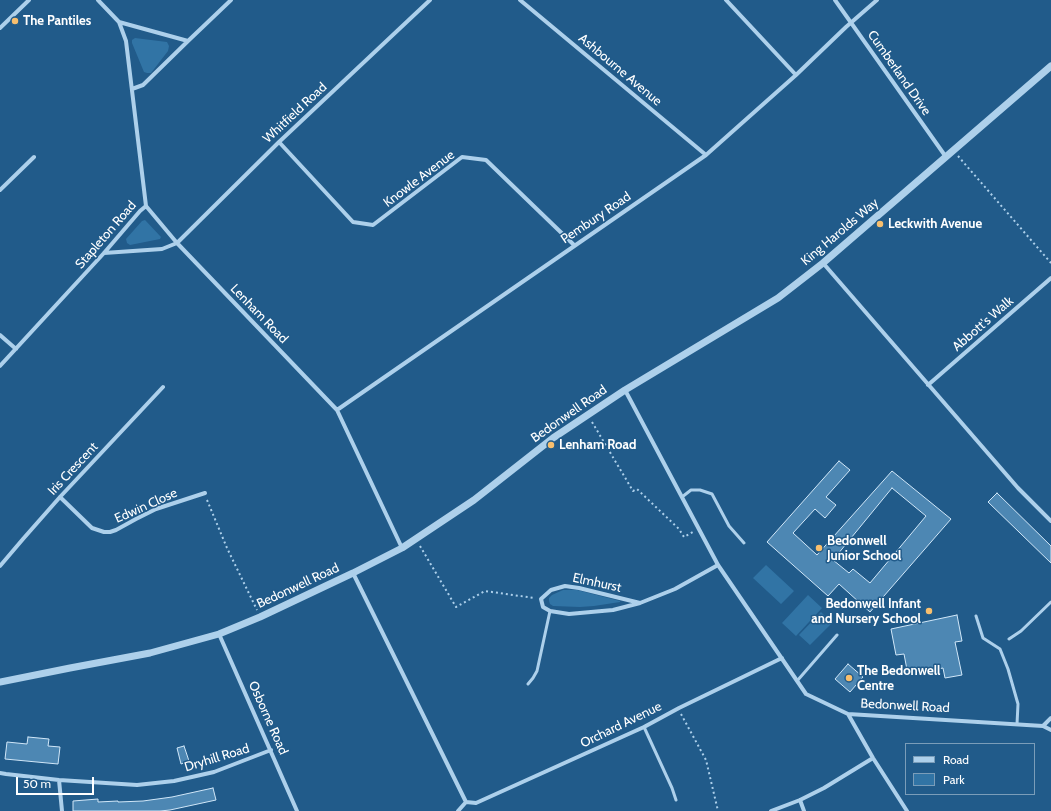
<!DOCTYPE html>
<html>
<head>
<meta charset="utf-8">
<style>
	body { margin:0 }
	#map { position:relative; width:1051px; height:811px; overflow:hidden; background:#215b8a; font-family:Cabin,sans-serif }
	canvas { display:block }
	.legend { position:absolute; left:905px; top:743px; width:130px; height:52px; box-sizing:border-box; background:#215b8a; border:1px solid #7a9db9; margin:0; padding:5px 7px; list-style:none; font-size:12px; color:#fff }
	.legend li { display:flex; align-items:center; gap:8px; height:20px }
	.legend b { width:20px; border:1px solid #7a9db9 }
	.scale { position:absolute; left:16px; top:777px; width:78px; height:18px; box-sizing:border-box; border:2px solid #fff; border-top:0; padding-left:5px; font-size:12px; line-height:14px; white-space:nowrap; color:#fff; -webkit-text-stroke:3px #215b8a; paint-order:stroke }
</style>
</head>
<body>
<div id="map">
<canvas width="1051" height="811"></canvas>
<ul class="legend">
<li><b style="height:5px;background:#add0eb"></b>Road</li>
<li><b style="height:11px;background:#3174a5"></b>Park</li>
</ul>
<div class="scale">50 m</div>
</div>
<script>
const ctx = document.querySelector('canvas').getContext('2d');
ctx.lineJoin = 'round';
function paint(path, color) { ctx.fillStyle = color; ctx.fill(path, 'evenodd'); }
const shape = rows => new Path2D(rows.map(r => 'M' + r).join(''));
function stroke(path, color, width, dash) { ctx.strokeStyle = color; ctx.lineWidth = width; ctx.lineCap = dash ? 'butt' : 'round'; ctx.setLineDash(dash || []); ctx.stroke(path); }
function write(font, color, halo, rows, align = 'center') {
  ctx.font = font + ' Cabin,sans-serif'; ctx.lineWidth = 3; ctx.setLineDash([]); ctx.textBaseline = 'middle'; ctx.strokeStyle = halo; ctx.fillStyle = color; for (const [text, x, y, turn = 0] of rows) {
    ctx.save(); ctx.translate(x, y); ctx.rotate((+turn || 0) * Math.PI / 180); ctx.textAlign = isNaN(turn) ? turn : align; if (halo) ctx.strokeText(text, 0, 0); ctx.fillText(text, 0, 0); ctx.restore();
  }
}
paint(shape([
	[135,38,167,42,169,46,168,51,151,73,147,73,144,72,132,43,132,40],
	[145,220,161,237,160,239,130,245,127,243,126,239,142,221],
	[766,565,794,591,781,604,753,578],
	[563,590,577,590,620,601,620,602,594,606,580,607,553,606,550,604,549,601,549,598,552,595],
	[808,595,822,608,796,636,782,623],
	[821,612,832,623,810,645,799,635]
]), '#3174a5');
const building = shape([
	[839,461,850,470,826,497,836,505,825,518,815,509,793,533,817,555,892,471,951,519,870,612,839,584,828,596,767,542,839,461],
	[892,488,926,516,870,583,853,569,849,573,833,560,892,488],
	[997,493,1051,546,1051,563,988,502,997,493],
	[957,615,962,641,955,642,962,675,945,678,943,668,908,675,904,654,896,655,891,629,957,615],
	[848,664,863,677,850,692,835,679,848,664],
	[28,737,49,739,48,746,60,747,58,764,5,759,7,742,27,744,28,737],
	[184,746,189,761,181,764,177,748,184,746],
	[213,788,216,800,170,810,160,811,73,811,73,801,98,799,98,802,118,801,118,802,143,801,172,797,213,788]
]);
paint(building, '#4d87b3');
stroke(building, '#d1e7f8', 1);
stroke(shape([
	[958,156,1051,263],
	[592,422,633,491,637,489,679,529,684,537,693,532],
	[207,500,227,548,257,610],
	[420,546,456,607,485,591,534,598],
	[681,714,706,760,718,811]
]), '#add0eb', 2, [2, 3]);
stroke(shape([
	[682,497,691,490,700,490,712,494,729,526,744,543],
	[976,616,983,638,1000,649,1008,669,1018,704,1017,724],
	[1009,639,1021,631,1051,602],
	[797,681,837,635],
	[528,684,533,678,537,671,550,611],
	[644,727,672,788,676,800]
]), '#add0eb', 3);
stroke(shape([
	[520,0,706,155],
	[726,0,796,75],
	[835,0,946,157],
	[119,22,188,41,231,0],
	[0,28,29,0],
	[132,89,143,85,188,41],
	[279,142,353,222,373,225,462,157,486,160,574,245],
	[0,190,34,157],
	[146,206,177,243,337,410,402,548],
	[104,253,162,249,177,243,279,142,430,0],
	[823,263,1018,488,1051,521],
	[0,335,16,349],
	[0,366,104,253,140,211,146,206,126,41,119,22,98,0],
	[928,385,1051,278],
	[625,390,718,565,806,694,848,714,1043,726,1051,730],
	[337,410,706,155,796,75,846,27,877,0],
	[60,497,92,528,104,532,110,532,116,530,136,519,156,509,205,493],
	[0,566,23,539,60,497,163,387],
	[353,573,466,802],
	[640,603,613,610,569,614,550,611,543,607,541,599,551,590,565,586,579,588,640,603,675,589,718,565],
	[219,634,297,811],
	[848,714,873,758,907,811],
	[1043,726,1051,718],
	[0,773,6,774,59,780,137,785,174,781,214,772,271,750],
	[59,780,62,811],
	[800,800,804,811],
	[458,811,466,802,476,803,644,727,679,708,782,658],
	[771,811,800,800,824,788,873,758]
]), '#add0eb', 4);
stroke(shape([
	[0,682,70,668,150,653,219,634,260,617,353,573,402,548,474,500,553,438,625,390,778,298,823,263,1051,66]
]), '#add0eb', 7);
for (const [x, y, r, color] of [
	[15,21,4,"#f8bf6e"],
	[880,224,4,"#f8bf6e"],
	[551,445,4,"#f8bf6e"],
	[819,548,4,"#f8bf6e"],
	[929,611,4,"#f8bf6e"],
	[849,678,4,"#f8bf6e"]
]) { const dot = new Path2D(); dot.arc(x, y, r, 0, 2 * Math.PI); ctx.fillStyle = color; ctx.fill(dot); stroke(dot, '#215b8a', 1.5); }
write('bold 13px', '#fff', '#215b8a', [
	["The Pantiles",23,21],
	["Leckwith Avenue",888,224],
	["Lenham Road",559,445],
	["Bedonwell",827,541],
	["Junior School",827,556],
	["Bedonwell Infant",921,604,"right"],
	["and Nursery School",921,619,"right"],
	["The Bedonwell",857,671],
	["Centre",857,686]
], 'left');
write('13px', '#fff', '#215b8a', [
	["Ashbourne Avenue",620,70,40],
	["Cumberland Drive",899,73,55],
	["Whitfield Road",295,113,-43],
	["Knowle Avenue",419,179,-37],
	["Pembury Road",596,218,-34],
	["King Harolds Way",840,232,-40],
	["Stapleton Road",106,235,-49],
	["Lenham Road",259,314,46],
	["Abbott's Walk",983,324,-41],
	["Bedonwell Road",569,414,-35],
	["Iris Crescent",73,469,-47],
	["Edwin Close",146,506,-24],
	["Elmhurst",597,583,12],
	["Bedonwell Road",298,586,-25],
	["Bedonwell Road",905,706,3],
	["Osborne Road",268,718,66],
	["Orchard Avenue",621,725,-26],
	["Dryhill Road",217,758,-17]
]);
</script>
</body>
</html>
